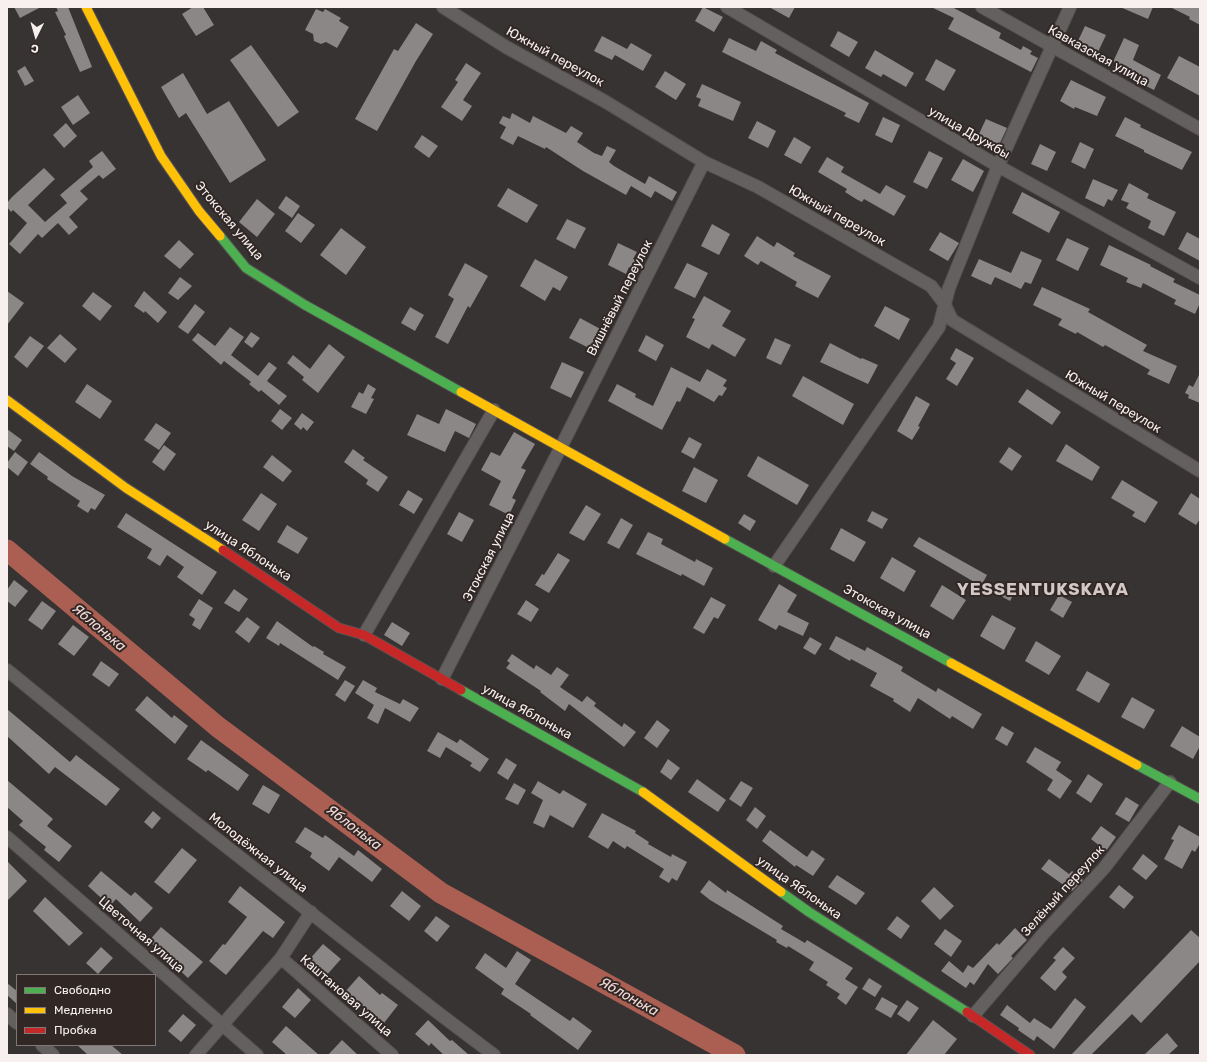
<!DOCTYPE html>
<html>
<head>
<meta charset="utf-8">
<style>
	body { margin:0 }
	#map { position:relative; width:1207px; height:1062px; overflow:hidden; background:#383333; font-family:Rubik,sans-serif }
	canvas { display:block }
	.frame { position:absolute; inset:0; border:8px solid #f7f0ef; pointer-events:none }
	.legend { position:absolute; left:16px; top:974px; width:140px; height:72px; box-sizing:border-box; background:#312826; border:1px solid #807876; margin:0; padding:5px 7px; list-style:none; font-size:12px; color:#f7f0ef }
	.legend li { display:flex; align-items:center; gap:8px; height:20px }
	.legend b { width:20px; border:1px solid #807876 }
	.north { position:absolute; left:16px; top:16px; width:40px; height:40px; -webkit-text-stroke:3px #312826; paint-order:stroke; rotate:185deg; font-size:11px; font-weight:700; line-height:16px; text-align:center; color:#f7f0ef }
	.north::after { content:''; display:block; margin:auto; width:14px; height:18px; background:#f7f0ef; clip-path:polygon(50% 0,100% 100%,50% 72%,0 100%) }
</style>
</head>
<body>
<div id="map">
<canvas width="1207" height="1062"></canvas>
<div class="frame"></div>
<ul class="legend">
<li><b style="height:5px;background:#4caf50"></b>Свободно</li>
<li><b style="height:5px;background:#ffc107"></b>Медленно</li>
<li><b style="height:5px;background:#c62828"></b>Пробка</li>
</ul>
<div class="north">С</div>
</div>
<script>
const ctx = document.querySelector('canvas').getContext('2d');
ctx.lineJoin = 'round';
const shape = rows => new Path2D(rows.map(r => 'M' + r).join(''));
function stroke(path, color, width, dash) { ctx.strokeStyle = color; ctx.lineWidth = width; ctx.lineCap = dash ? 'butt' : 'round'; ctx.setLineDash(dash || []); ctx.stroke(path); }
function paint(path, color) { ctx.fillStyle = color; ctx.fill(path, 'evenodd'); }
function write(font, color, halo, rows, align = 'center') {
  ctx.font = font + ' Rubik,sans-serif'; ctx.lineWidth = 4; ctx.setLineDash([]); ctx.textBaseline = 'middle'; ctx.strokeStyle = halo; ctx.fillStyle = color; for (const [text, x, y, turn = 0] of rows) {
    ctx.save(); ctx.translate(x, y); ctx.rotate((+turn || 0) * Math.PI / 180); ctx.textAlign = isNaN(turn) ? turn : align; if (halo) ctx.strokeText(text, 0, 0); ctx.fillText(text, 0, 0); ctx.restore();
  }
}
stroke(shape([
	[7,550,218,727,441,893,735,1055]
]), '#aa5f52', 21);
paint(shape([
	[14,7,41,7,20,18],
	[56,7,68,7,92,67,80,72,64,36,66,35,55,12,58,11],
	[193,7,203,7,214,25,196,36,182,14],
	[703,7,723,17,714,32,695,21],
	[769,7,795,7,789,18],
	[931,7,952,7,1001,33,999,38,1021,50,1023,46,1032,51,1030,54,1038,58,1031,72,948,29,954,18],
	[1120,7,1153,7,1148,19],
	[1170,7,1200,7,1200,25,1189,19,1190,17],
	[316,9,323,12,325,9,341,18,339,21,349,27,337,48,326,42,321,44,314,41,313,34,305,30],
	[416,23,433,34,416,61,377,131,355,119,394,49,398,51],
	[1085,26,1106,35,1098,52,1077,43],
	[838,31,858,42,849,57,830,46],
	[602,36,627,49,631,43,652,55,643,71,615,55,612,60,594,51],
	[729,38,756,51,761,41,777,50,775,53,869,103,859,123,844,116,846,113,722,52],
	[1124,38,1139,45,1133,60,1161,75,1154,90,1136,81,1139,75,1113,62],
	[251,45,299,112,278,127,230,60],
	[875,50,914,73,906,87,883,74,881,77,865,68],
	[1179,56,1200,67,1200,96,1167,78],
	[936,59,956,70,944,91,925,80],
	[466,63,481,73,463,100,472,106,462,121,441,107,458,82,455,80],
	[25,66,34,81,25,86,17,71],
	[665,71,686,84,676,100,655,87],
	[183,73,207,114,229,101,266,160,230,183,186,113,179,118,161,87],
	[1071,80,1106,97,1097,116,1075,107,1074,109,1060,101],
	[702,84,741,102,733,121,698,106,701,99,696,97],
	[78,95,90,113,73,125,61,107],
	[512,113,530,123,533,116,566,133,571,126,583,133,577,142,594,153,602,156,607,146,616,150,609,162,614,166,645,184,649,176,677,192,672,201,655,191,651,198,631,186,626,195,583,171,546,147,545,149,518,136,513,145,500,138,506,127,499,123,503,116,510,119],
	[883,117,900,125,892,143,875,135],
	[1125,117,1141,125,1140,127,1192,152,1182,170,1144,152,1144,150,1115,136],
	[986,119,1007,128,999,145,978,136],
	[757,121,776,131,768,148,748,138],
	[66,123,77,136,64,148,53,135],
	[422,135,438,146,429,158,414,147],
	[794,137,811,147,801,164,784,155],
	[1080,142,1094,149,1085,169,1071,162],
	[1040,144,1056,152,1047,171,1031,164],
	[102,151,116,169,103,179,99,175,80,191,88,199,69,217,78,227,69,235,58,223,42,238,38,234,20,254,9,244,27,223,13,210,11,212,7,207,7,203,12,197,44,168,55,179,28,205,45,222,67,203,60,195,93,167,89,161],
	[929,151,943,158,927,189,913,182],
	[827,157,844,167,841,172,880,194,886,185,906,196,894,216,864,199,862,202,856,199,845,192,847,189,818,172],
	[963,159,984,171,973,192,951,180],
	[1093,179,1118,190,1112,201,1108,199,1104,207,1085,198],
	[1129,183,1149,194,1147,198,1176,212,1164,236,1148,228,1151,221,1126,208,1129,203,1121,200],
	[508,188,538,205,527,223,497,206],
	[1022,192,1060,212,1049,233,1012,213],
	[286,196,300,206,292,218,278,208],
	[257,199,275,214,257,237,239,222],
	[298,213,315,225,301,243,285,231],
	[567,219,586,228,575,249,556,239],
	[712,224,730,234,719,255,701,246],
	[341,228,366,247,346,275,320,255],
	[940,232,959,243,948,261,929,250],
	[1187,232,1200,239,1200,261,1178,249],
	[757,236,774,247,777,242,795,253,793,256,831,276,818,298,795,286,797,282,761,261,758,265,744,256],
	[1067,238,1089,248,1078,271,1056,260],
	[179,240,194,254,180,269,164,256],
	[618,243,637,252,633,259,636,260,632,269,629,267,626,274,608,265],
	[1109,245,1151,265,1150,266,1175,279,1173,282,1200,295,1200,303,1195,314,1174,304,1176,300,1143,283,1141,288,1126,282,1128,278,1100,265],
	[1021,251,1042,260,1031,284,1025,282,1021,289,995,277,991,285,971,276,979,259,1011,273],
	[535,259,568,277,560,291,553,287,545,301,520,286],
	[465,263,488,276,470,308,468,306,448,344,435,337,454,299,448,295],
	[687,263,708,273,695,298,674,288],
	[180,277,192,286,178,300,168,293],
	[1042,287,1090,309,1088,312,1147,345,1143,351,1177,366,1169,384,1147,374,1150,370,1105,345,1103,347,1077,332,1076,334,1058,325,1062,319,1033,305],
	[7,291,24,303,7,325],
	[144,291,167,312,158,323,145,311,144,313,134,306],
	[93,292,112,306,100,321,82,306],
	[704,296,731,311,722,326,746,339,735,357,712,344,709,349,686,337,695,319,692,318],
	[195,304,205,312,188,334,178,327],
	[885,306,910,319,899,340,874,326],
	[410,307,424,315,415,331,401,323],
	[580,318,604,331,593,350,569,338],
	[230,327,244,337,231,355,258,376,269,362,277,368,267,381,287,396,279,405,261,390,259,392,249,384,251,382,224,361,221,365,192,340,198,333,215,346],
	[251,332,260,338,252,348,244,342],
	[60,334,77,349,65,363,47,348],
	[646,335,664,345,656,361,638,351],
	[30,336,44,346,27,368,14,357],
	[775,338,791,345,781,365,766,358],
	[830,343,861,359,862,358,878,365,868,384,820,362],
	[329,344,345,357,318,393,302,380,304,377,287,363,293,355,310,369],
	[956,348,974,358,957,386,946,379,956,363,950,359],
	[562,362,584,372,571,398,550,388],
	[671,367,700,382,707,369,727,380,723,386,727,388,722,396,719,395,714,402,687,387,680,402,677,401,662,430,608,401,617,384,636,394,635,397,653,406],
	[1200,373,1200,403,1188,398,1189,395,1185,393,1189,385,1193,387],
	[803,376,854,404,843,425,792,396],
	[87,384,112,401,100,419,75,402],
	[368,384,376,389,371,398,374,399,366,414,351,407,359,392,363,394],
	[1027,389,1061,412,1052,425,1018,402],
	[916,396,930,404,918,426,920,427,912,440,897,431],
	[280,409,292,418,282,430,271,421],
	[446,409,476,424,469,438,455,431,445,452,407,435,417,414,439,424],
	[302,413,314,422,307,431,303,427,301,430,294,424],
	[156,423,171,433,159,450,144,440],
	[7,429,22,440,14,451,7,446],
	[514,432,535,444,521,468,526,470,512,498,516,500,509,515,489,505,501,481,481,470,491,452,500,456],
	[689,437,702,444,694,459,681,452],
	[1066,444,1100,467,1092,481,1056,461],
	[164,445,176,454,164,471,152,462],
	[1009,447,1022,456,1012,471,999,462],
	[353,449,365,458,363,460,388,477,378,492,366,484,368,480,344,462],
	[15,452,28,462,18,476,7,467,7,463],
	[39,452,72,476,105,495,95,510,91,508,88,513,77,506,80,501,47,479,48,477,30,464],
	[272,455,292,471,283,482,263,467],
	[758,456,809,485,797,505,747,476],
	[694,467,718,480,706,503,682,491],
	[1122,480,1158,502,1145,523,1132,516,1135,512,1111,498],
	[408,490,423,499,414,514,399,505],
	[261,493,277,504,259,531,242,520],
	[1191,493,1200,499,1200,519,1196,525,1178,514],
	[586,505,601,514,584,541,569,533],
	[872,511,888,519,882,529,867,521],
	[459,512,474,520,462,542,447,534],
	[126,513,217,572,202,595,177,577,184,567,167,555,160,566,147,558,152,549,117,527],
	[744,514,756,521,750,531,738,523],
	[621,518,633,525,619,549,607,543],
	[287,525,308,538,298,554,277,542],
	[841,528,866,542,854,562,830,549],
	[648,532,663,539,661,544,695,562,696,559,713,568,704,586,682,574,681,576,636,554],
	[919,537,987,575,981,586,913,546],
	[558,553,570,560,549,593,535,585,542,574,544,575],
	[892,557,916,571,904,592,880,578],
	[14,580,28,591,15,607,7,601,7,590],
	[1003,583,1016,590,1010,601,997,594],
	[779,584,797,595,787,612,809,623,803,636,779,625,776,630,758,620],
	[942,585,966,600,953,620,930,606],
	[234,589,248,599,239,612,224,603],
	[1059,595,1072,602,1063,618,1050,610],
	[711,597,726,605,718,619,714,617,704,634,693,628],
	[199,599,213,608,200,630,192,625,195,619,189,615],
	[526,600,539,609,531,622,517,614],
	[42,601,56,611,42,630,28,620],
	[992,615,1016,628,1004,650,980,636],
	[247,617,260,627,249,643,235,632],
	[277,621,313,647,314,646,324,652,323,654,346,667,338,680,280,643,279,646,266,638],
	[392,622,410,633,402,646,384,635],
	[73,625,89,637,74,656,58,644],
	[836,636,865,651,867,647,903,667,901,671,936,692,938,688,982,714,973,729,952,716,950,719,918,698,910,712,893,701,894,699,870,686,877,673,851,659,850,661,829,649],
	[810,637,822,644,815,655,803,648],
	[1036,641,1061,656,1049,675,1025,661],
	[512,654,534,669,536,665,551,675,557,667,569,675,560,687,582,702,587,696,596,703,594,706,622,727,624,723,636,732,624,747,569,704,565,711,540,692,541,691,506,668,510,663,507,661],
	[101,661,119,674,109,687,92,675],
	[1087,671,1110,684,1099,703,1076,690],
	[345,680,355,686,345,702,335,695],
	[363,680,377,688,375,692,400,704,403,699,419,708,410,722,385,708,378,724,367,718,374,705,355,693],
	[147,696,172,718,174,715,188,726,175,744,135,710],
	[1132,697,1155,710,1144,729,1121,717],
	[7,709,70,762,76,755,120,789,106,806,55,767,49,774,7,736],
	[657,720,670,730,657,748,644,738],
	[1002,726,1014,733,1007,746,995,739],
	[1182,726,1200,737,1200,746,1193,759,1170,746],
	[438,732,457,743,460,739,489,759,480,772,470,766,472,763,446,747,440,758,427,751],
	[201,740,249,775,238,791,208,770,206,772,187,759],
	[1035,747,1061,762,1056,770,1072,781,1060,799,1047,790,1053,780,1026,762],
	[506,758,517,765,508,780,497,773],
	[668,759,680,768,671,780,660,772],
	[1088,774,1103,784,1091,803,1076,793],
	[697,779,726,800,718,812,688,792],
	[7,780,53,819,47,826,72,846,59,862,44,850,46,847,19,825,23,821,7,807],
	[538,781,560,794,563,790,587,804,573,828,550,815,544,828,533,823,543,800,531,793],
	[741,781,753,788,741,807,729,799],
	[514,783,526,790,518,805,505,799],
	[263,785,280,795,269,814,252,804],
	[1126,797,1139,805,1129,822,1115,814],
	[755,807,766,816,757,829,746,820],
	[153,811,161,818,152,829,144,822],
	[602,813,636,831,635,833,649,842,648,844,671,857,672,854,687,862,677,881,672,878,669,883,659,877,664,869,627,846,625,849,613,841,608,849,588,837],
	[1179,825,1200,837,1200,843,1195,852,1192,850,1182,869,1164,859,1174,840,1171,839],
	[1101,826,1116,837,1106,851,1091,839],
	[305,827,323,838,325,835,354,856,358,850,382,869,372,882,339,857,329,871,310,857,312,853,295,842],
	[770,830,807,857,812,850,825,859,813,876,796,865,795,867,762,841],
	[182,848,197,860,169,894,154,882],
	[1143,854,1158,866,1146,880,1132,869],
	[1049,859,1069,874,1072,871,1083,880,1072,891,1041,869],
	[7,861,27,881,7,901],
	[101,871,131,896,135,892,153,908,140,922,116,899,110,906,88,886],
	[837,875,865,893,856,905,828,887],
	[709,880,726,893,727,890,783,926,781,929,805,943,807,940,853,968,845,979,858,987,846,1005,837,998,840,994,826,985,828,982,809,970,814,962,788,946,787,948,776,942,777,940,710,900,700,892],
	[1119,885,1134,897,1124,909,1109,897],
	[240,886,285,922,273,938,263,931,226,975,209,961,223,944,225,945,247,917,228,902],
	[934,887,954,906,940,920,921,901],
	[402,891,421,906,409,921,390,906],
	[45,897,83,933,69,946,33,911],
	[436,916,450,926,437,942,424,931],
	[897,916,910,926,901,939,887,929],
	[161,927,203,962,188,978,175,966,176,965,149,941],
	[1015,928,1027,940,1011,956,1013,958,998,974,988,964,974,985,970,982,966,988,941,971,949,961,963,973,968,965,973,968,997,943,999,945],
	[945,929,962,941,951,957,934,944],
	[1191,930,1200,938,1200,961,1141,1023,1132,1014,1091,1055,1071,1055],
	[323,944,341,959,325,977,308,961],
	[101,947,113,958,98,974,86,963],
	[1063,947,1075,958,1062,972,1067,977,1055,991,1040,978,1056,960,1053,958],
	[517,951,531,960,515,984,570,1021,573,1017,592,1031,578,1050,530,1015,531,1014,501,994,504,989,475,968,485,953,506,968],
	[359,976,380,995,382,993,398,1005,384,1023,345,992],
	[869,978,882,986,875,997,862,989],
	[7,983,17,991,17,1004,7,995],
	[298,988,311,1000,295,1018,282,1007],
	[882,997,898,1006,891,1018,875,1009],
	[1075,998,1086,1007,1054,1049,1037,1036,1034,1041,1018,1030,1019,1028,1000,1015,1007,1005,1030,1023,1034,1018,1051,1029],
	[907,1000,919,1008,909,1022,897,1014],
	[183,1014,196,1025,181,1042,168,1031],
	[428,1020,450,1041,452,1040,469,1055,444,1055,431,1043,429,1046,415,1034],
	[933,1020,957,1039,944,1055,906,1055],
	[286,1026,303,1041,319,1055,287,1055,272,1042],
	[1167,1033,1178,1046,1168,1055,1144,1055],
	[342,1040,358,1055,328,1055],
	[77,1045,111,1045,123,1055,88,1055]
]), '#8b8786');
const street = shape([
	[443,7,506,47,606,102,704,162,758,187,931,286,944,303,952,320,1200,471],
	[727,7,998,166,1200,278],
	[982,7,1200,129],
	[774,566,939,327,949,288,998,166,1070,7],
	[364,635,494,410],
	[7,670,153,789,437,1012,494,1055],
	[442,679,561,447,704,162],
	[7,837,257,1055],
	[281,958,392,1055],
	[7,1014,17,1023],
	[973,1016,1044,933,1105,867,1170,782],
	[42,1045,53,1055],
	[196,1055,281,958,311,912]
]);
const fast = shape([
	[220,236,246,268,305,305,461,392],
	[725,539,951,663],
	[461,690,643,792],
	[1137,765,1200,799],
	[781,892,809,912,967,1012]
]);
const slow = shape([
	[86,7,161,156,199,211,220,236],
	[461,392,725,539],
	[7,400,126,488,223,550],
	[951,663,1137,765],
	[643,792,781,892]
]);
const jam = shape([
	[223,550,339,628,364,635,461,690],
	[967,1012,1030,1055]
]);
stroke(street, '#575252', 14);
stroke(fast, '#575252', 11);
stroke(slow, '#575252', 11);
stroke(jam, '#575252', 11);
stroke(street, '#64605f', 12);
stroke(fast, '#4caf50', 9);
stroke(slow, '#ffc107', 9);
stroke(jam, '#c62828', 9);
write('13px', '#f7f0ef', '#312826', [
	["Кавказская улица",1098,56,29],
	["Южный переулок",555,57,29],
	["улица Дружбы",969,133,30],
	["Южный переулок",837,216,30],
	["Этокская улица",229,221,50],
	["Вишнёвый переулок",620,298,-63],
	["Южный переулок",1113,402,31],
	["улица Яблонька",248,551,33],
	["Этокская улица",489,557,-63],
	["Этокская улица",887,612,29],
	["улица Яблонька",527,712,29],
	["Молодёжная улица",258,853,38],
	["улица Яблонька",799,888,35],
	["Зелёный переулок",1063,891,-48],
	["Цветочная улица",141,935,41],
	["Каштановая улица",346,996,41]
]);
write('italic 14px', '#f4dbd7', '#312826', [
	["Яблонька",99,628,40],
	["Яблонька",354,828,37],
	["Яблонька",629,997,29]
]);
ctx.letterSpacing = '1px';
write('bold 17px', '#d4c8c5', '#312826', [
	["YESSENTUKSKAYA",1043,590]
]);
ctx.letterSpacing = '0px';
</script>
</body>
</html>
